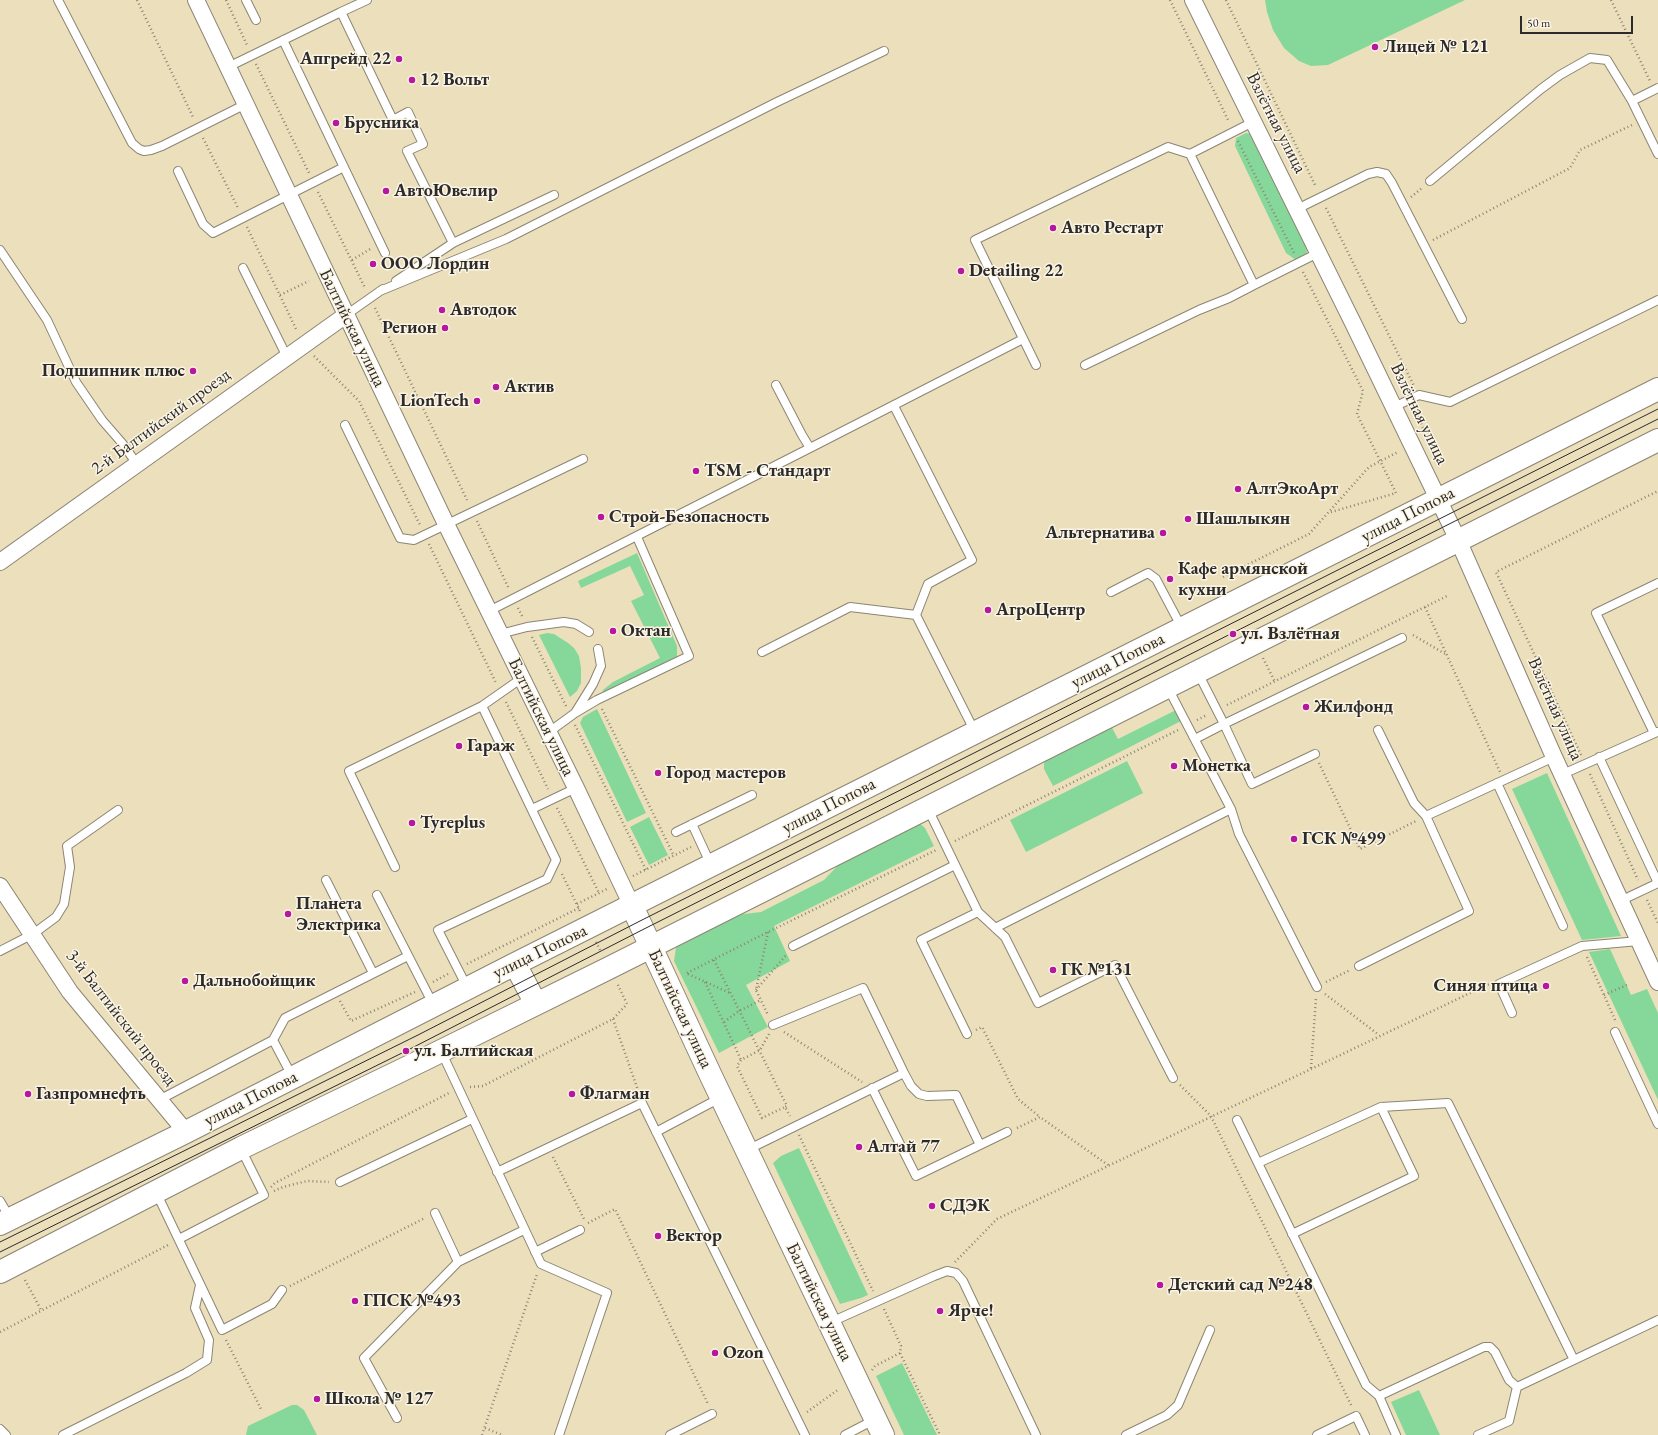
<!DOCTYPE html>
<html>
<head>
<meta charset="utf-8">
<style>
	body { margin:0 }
	#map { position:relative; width:1658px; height:1435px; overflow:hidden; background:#ecdfbc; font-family:"EB Garamond",serif }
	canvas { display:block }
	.scale { position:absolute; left:1520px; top:16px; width:113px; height:18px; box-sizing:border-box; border:2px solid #2b2b2b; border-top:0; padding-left:5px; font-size:12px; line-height:14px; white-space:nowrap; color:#2b2b2b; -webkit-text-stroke:3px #fcf5e5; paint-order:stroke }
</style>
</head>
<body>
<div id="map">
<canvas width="1658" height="1435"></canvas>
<div class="scale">50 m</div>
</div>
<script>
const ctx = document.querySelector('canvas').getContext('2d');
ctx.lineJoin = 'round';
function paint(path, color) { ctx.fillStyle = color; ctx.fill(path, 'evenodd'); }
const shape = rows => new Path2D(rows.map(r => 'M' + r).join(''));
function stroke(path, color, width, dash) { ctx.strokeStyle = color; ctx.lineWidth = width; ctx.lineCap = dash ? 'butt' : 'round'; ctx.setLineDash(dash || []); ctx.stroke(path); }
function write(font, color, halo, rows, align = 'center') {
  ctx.font = font + ' "EB Garamond",serif'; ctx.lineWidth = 3; ctx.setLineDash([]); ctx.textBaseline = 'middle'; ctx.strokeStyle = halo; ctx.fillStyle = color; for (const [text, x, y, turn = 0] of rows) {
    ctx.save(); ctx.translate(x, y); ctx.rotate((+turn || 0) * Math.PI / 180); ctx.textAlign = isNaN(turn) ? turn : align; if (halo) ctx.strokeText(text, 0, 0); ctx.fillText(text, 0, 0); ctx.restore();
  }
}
paint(shape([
	[1265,0,1465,0,1328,65,1311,66,1299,61,1284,48,1273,30,1267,12],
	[1246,133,1255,135,1306,241,1307,254,1296,260,1286,253,1235,146,1236,138],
	[637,553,677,646,677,658,602,695,603,690,613,682,660,658,631,601,644,595,630,566,581,588,578,581],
	[547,633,554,634,568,643,574,648,579,656,581,668,581,683,577,691,570,697,539,635],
	[597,709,646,813,627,822,580,723,583,717],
	[1176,710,1181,721,1053,786,1044,769,1044,760,1110,724,1118,739],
	[1127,761,1143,793,1026,852,1010,820],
	[1547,773,1621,936,1582,940,1512,789],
	[649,817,668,855,649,865,630,827],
	[918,822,925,828,934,846,774,926,790,961,746,985,768,1027,719,1053,674,961,676,948,681,940,727,916,761,912,824,880,848,855],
	[1610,949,1631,995,1647,989,1658,1013,1658,1100,1589,952],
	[799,1148,868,1295,861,1298,840,1304,773,1163,781,1156],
	[902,1363,937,1435,904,1435,876,1376],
	[1419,1390,1440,1435,1406,1435,1391,1402],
	[292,1405,297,1405,304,1410,317,1435,246,1435,248,1426]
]), '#85d899');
const lane = shape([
	[58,0,132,143,139,149,144,151,151,150,162,146,246,104],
	[246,0,256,20],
	[341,12,367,0],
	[283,40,385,253],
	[228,67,341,12,393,120,408,112,423,144,407,151,453,243],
	[1658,88,1632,101,1658,154],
	[1253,122,1190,154,1254,285,1318,253],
	[178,171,203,224,213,233,344,167],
	[1430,181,1541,89,1560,75,1590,58,1607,60,1632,101],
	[1297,209,1368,174,1377,172,1386,174,1392,183,1462,319],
	[0,250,47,320,76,382,102,420,122,443,137,464],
	[243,268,287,357],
	[396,281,453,243,554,195],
	[380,291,506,239,777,102,884,51],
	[346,315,383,289],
	[1036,365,975,240,1168,147,1190,154],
	[1085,365,1199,310,1229,298,1254,285],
	[894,406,972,560,928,584,916,615,975,732],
	[1394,407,1419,395,1450,402,1658,300],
	[345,425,400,538,414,540,583,459],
	[810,448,1023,339],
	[1111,592,1148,573,1156,579,1182,628],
	[489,611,810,448,802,435,776,385],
	[500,634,527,627,564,622,576,624,589,632],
	[762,652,850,607,916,615],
	[1198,673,1224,724,1402,638],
	[1168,688,1231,809,1239,834,1317,987],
	[482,706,522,678],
	[575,713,597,700,689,656,637,537],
	[1378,730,1414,803,1426,816],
	[549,732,575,713,593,684,601,666,598,649],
	[1654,733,1596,613,1658,583],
	[1195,739,1224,724,1252,784,1315,754],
	[1599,757,1658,883],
	[1563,774,1657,732],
	[1497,783,1563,926],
	[532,809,576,788],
	[928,809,978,912,1005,937,1038,1003,1115,965,1173,1078],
	[692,824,711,865],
	[676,832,752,795],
	[395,867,349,771,482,706,556,860,547,879,438,930,467,987],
	[326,880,373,973],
	[377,895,433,1004],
	[1620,901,1658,883],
	[995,928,1231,809],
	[793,946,955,865],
	[0,951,33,934,56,917,64,904,70,867,67,846,118,810],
	[1359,966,1469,911,1426,816,1554,757],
	[1512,1013,1499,984,1582,946,1639,941],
	[773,1025,863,988,904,1073],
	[1615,1032,1658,1124],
	[967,1034,921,940,978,912],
	[273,1040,285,1018,408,956],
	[441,1051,541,1264,607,1293,559,1435],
	[872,1088,916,1176,1007,1132],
	[159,1100,273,1040,292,1076],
	[1237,1120,1366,1385,1379,1396,1396,1435],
	[656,1132,720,1098],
	[747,1150,904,1073,911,1086,919,1094,927,1096,956,1095,980,1145],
	[1258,1163,1381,1107],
	[497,1172,642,1103,805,1435],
	[340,1182,472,1119],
	[156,1192,222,1330,272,1304,282,1290],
	[0,1201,10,1218],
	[435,1213,458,1262,524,1230],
	[1292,1234,1414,1176,1381,1107,1448,1103,1574,1360],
	[179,1239,264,1195,241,1149],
	[535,1252,580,1230],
	[831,1322,934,1276,947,1271,956,1273,963,1281,1036,1435],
	[1379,1396,1484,1347,1490,1347,1495,1352,1509,1380,1517,1387,1658,1320],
	[397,1418,364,1358,458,1262],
	[0,1429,6,1435],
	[63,1435,186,1373,207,1360,209,1340,195,1308,200,1285],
	[670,1435,712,1414],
	[845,1435,874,1420],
	[1126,1435,1167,1415,1178,1405,1210,1330],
	[1317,1435,1356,1416,1365,1435],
	[1478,1435,1509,1421,1517,1387]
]);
const street = shape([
	[196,0,446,524,576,788,632,906],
	[1193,0,1353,323,1458,540,1554,757,1658,982],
	[0,562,346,315],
	[0,886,70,992,186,1132]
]);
const secondary = shape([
	[632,906,711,1076,883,1435],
	[515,964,536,1004],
	[0,1224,186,1132,515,964,1658,389],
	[0,1272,241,1148,429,1057,609,968,1658,440]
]);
stroke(lane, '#8c8574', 10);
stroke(street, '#8c8574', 18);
stroke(secondary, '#8c8574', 24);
stroke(shape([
	[137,0,194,119],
	[226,0,247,45],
	[1170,0,1229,122],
	[1226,0,1316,187],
	[1611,0,1650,81],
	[256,64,309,173],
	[203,138,238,208],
	[1238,141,1294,253],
	[318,192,365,288],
	[1411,197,1422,188],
	[1326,208,1414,386],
	[247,227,297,331],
	[1433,240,1570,168,1580,150,1632,125],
	[352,260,372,248],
	[1303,272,1363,391,1357,414,1396,493,1328,513],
	[280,295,309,281],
	[375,308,468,502],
	[314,356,359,401,420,525],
	[1418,408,1418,416,1423,428],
	[477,521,509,589],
	[429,544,496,683],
	[1223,577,1309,534,1369,467,1398,452],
	[1425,607,1500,772],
	[518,608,523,618],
	[1413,635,1447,655],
	[532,637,566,706],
	[1263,658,1275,682],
	[506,702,548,789],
	[1227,705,1447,596],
	[602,709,674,856],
	[1197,720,1207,715],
	[575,725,646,870],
	[1581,755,1496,572,1658,491],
	[1319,763,1360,849,1416,821],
	[1590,774,1638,880],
	[557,808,599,893],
	[955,841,1178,730],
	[562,874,580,911],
	[633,876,691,847],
	[1647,900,1658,923],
	[577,904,607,889],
	[768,932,756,990,768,1015],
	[596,942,601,952],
	[1587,957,1616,1022],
	[714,960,787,1106,785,1107],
	[467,964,579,908],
	[687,973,768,932,936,850],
	[688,974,730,993],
	[433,982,448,974],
	[705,982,741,1060],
	[1326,982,1350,970],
	[756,990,787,954],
	[1325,994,1379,1035],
	[1604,995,1627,985],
	[340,1001,351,1021,415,992],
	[613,1019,639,1093],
	[724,1022,739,1011,761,1000],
	[976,1030,982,1027,1018,1099,1040,1117],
	[784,1032,862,1082],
	[769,1034,760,1050,741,1060,737,1066,762,1118,785,1107,790,1116],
	[1311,1068,1316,998],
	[1180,1085,1211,1116,1352,1407],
	[470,1087,483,1086,613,1019,627,1004,617,983],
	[1017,1128,1040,1117,1108,1165],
	[799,1135,873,1291],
	[553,1157,584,1219],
	[271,1187,275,1183,449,1093],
	[274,1191,283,1187,307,1181,329,1182],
	[588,1223,615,1209,708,1404],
	[955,1262,997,1219,1489,984],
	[25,1280,41,1310],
	[290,1286,425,1218],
	[884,1309,901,1346,900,1353,940,1435],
	[0,1332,170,1244],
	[226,1340,261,1409],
	[872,1370,875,1366,900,1353],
	[807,1412,839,1389],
	[485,1428,502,1435],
	[482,1435,537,1274]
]), '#8c8574', 2.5, [1, 3]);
stroke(lane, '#fff', 8);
stroke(street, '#fff', 16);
stroke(secondary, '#fff', 22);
stroke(shape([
	[0,1242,418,1035,640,921,1658,409],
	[0,1252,406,1051,644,929,1658,419]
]), '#2b2b2b', 1);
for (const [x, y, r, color] of [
	[1375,47,4,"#b5179e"],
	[399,59,4,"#b5179e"],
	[412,80,4,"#b5179e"],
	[336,123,4,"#b5179e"],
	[386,191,4,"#b5179e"],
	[1053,228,4,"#b5179e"],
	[373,264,4,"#b5179e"],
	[961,271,4,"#b5179e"],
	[442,310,4,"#b5179e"],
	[445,328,4,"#b5179e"],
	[193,371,4,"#b5179e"],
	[496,387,4,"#b5179e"],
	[477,401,4,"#b5179e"],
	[696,471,4,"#b5179e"],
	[1238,489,4,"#b5179e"],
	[601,517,4,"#b5179e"],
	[1188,519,4,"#b5179e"],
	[1163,533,4,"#b5179e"],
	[1170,579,4,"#b5179e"],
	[988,610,4,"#b5179e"],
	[613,631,4,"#b5179e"],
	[1233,634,4,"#b5179e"],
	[1306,707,4,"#b5179e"],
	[459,746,4,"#b5179e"],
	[1174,766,4,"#b5179e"],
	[658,773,4,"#b5179e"],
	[412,823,4,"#b5179e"],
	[1294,839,4,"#b5179e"],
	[288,914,4,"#b5179e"],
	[1053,970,4,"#b5179e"],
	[185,981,4,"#b5179e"],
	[1546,986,4,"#b5179e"],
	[406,1051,4,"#b5179e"],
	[28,1094,4,"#b5179e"],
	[572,1094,4,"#b5179e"],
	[859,1147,4,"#b5179e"],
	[932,1206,4,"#b5179e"],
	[658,1236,4,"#b5179e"],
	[1160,1285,4,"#b5179e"],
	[355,1301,4,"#b5179e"],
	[940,1311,4,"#b5179e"],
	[715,1353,4,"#b5179e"],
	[317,1399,4,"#b5179e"]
]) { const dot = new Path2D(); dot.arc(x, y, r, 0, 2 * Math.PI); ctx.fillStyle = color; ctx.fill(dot); stroke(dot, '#fcf5e5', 1.5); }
write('bold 18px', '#2b2b2b', '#fcf5e5', [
	["Лицей № 121",1383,47],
	["Апгрейд 22",391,59,"right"],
	["12 Вольт",420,80],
	["Брусника",344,123],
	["АвтоЮвелир",394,191],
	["Авто Рестарт",1061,228],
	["ООО Лордин",381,264],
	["Detailing 22",969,271],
	["Автодок",450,310],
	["Регион",437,328,"right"],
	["Подшипник плюс",185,371,"right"],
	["Актив",504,387],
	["LionTech",469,401,"right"],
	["TSM - Стандарт",704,471],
	["АлтЭкоАрт",1246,489],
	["Строй-Безопасность",609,517],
	["Шашлыкян",1196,519],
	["Альтернатива",1155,533,"right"],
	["Кафе армянской",1178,569],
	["кухни",1178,590],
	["АгроЦентр",996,610],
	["Октан",621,631],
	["ул. Взлётная",1241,634],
	["Жилфонд",1314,707],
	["Гараж",467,746],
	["Монетка",1182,766],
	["Город мастеров",666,773],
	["Tyreplus",420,823],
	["ГСК №499",1302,839],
	["Планета",296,904],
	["Электрика",296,925],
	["ГК №131",1061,970],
	["Дальнобойщик",193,981],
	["Синяя птица",1538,986,"right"],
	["ул. Балтийская",414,1051],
	["Газпромнефть",36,1094],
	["Флагман",580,1094],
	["Алтай 77",867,1147],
	["СДЭК",940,1206],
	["Вектор",666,1236],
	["Детский сад №248",1168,1285],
	["ГПСК №493",363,1301],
	["Ярче!",948,1311],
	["Ozon",723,1353],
	["Школа № 127",325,1399]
], 'left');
write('18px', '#2b2b2b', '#fcf5e5', [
	["Взлётная улица",1276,123,63],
	["Балтийская улица",352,328,64],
	["Взлётная улица",1419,414,64],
	["2-й Балтийский проезд",161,422,-36],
	["улица Попова",1408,515,-27],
	["улица Попова",1118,661,-27],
	["Взлётная улица",1555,709,66],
	["Балтийская улица",541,717,64],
	["улица Попова",829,806,-27],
	["улица Попова",540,952,-26],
	["Балтийская улица",680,1009,65],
	["3-й Балтийский проезд",121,1018,52],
	["улица Попова",251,1099,-27],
	["Балтийская улица",819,1302,64]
]);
</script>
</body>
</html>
